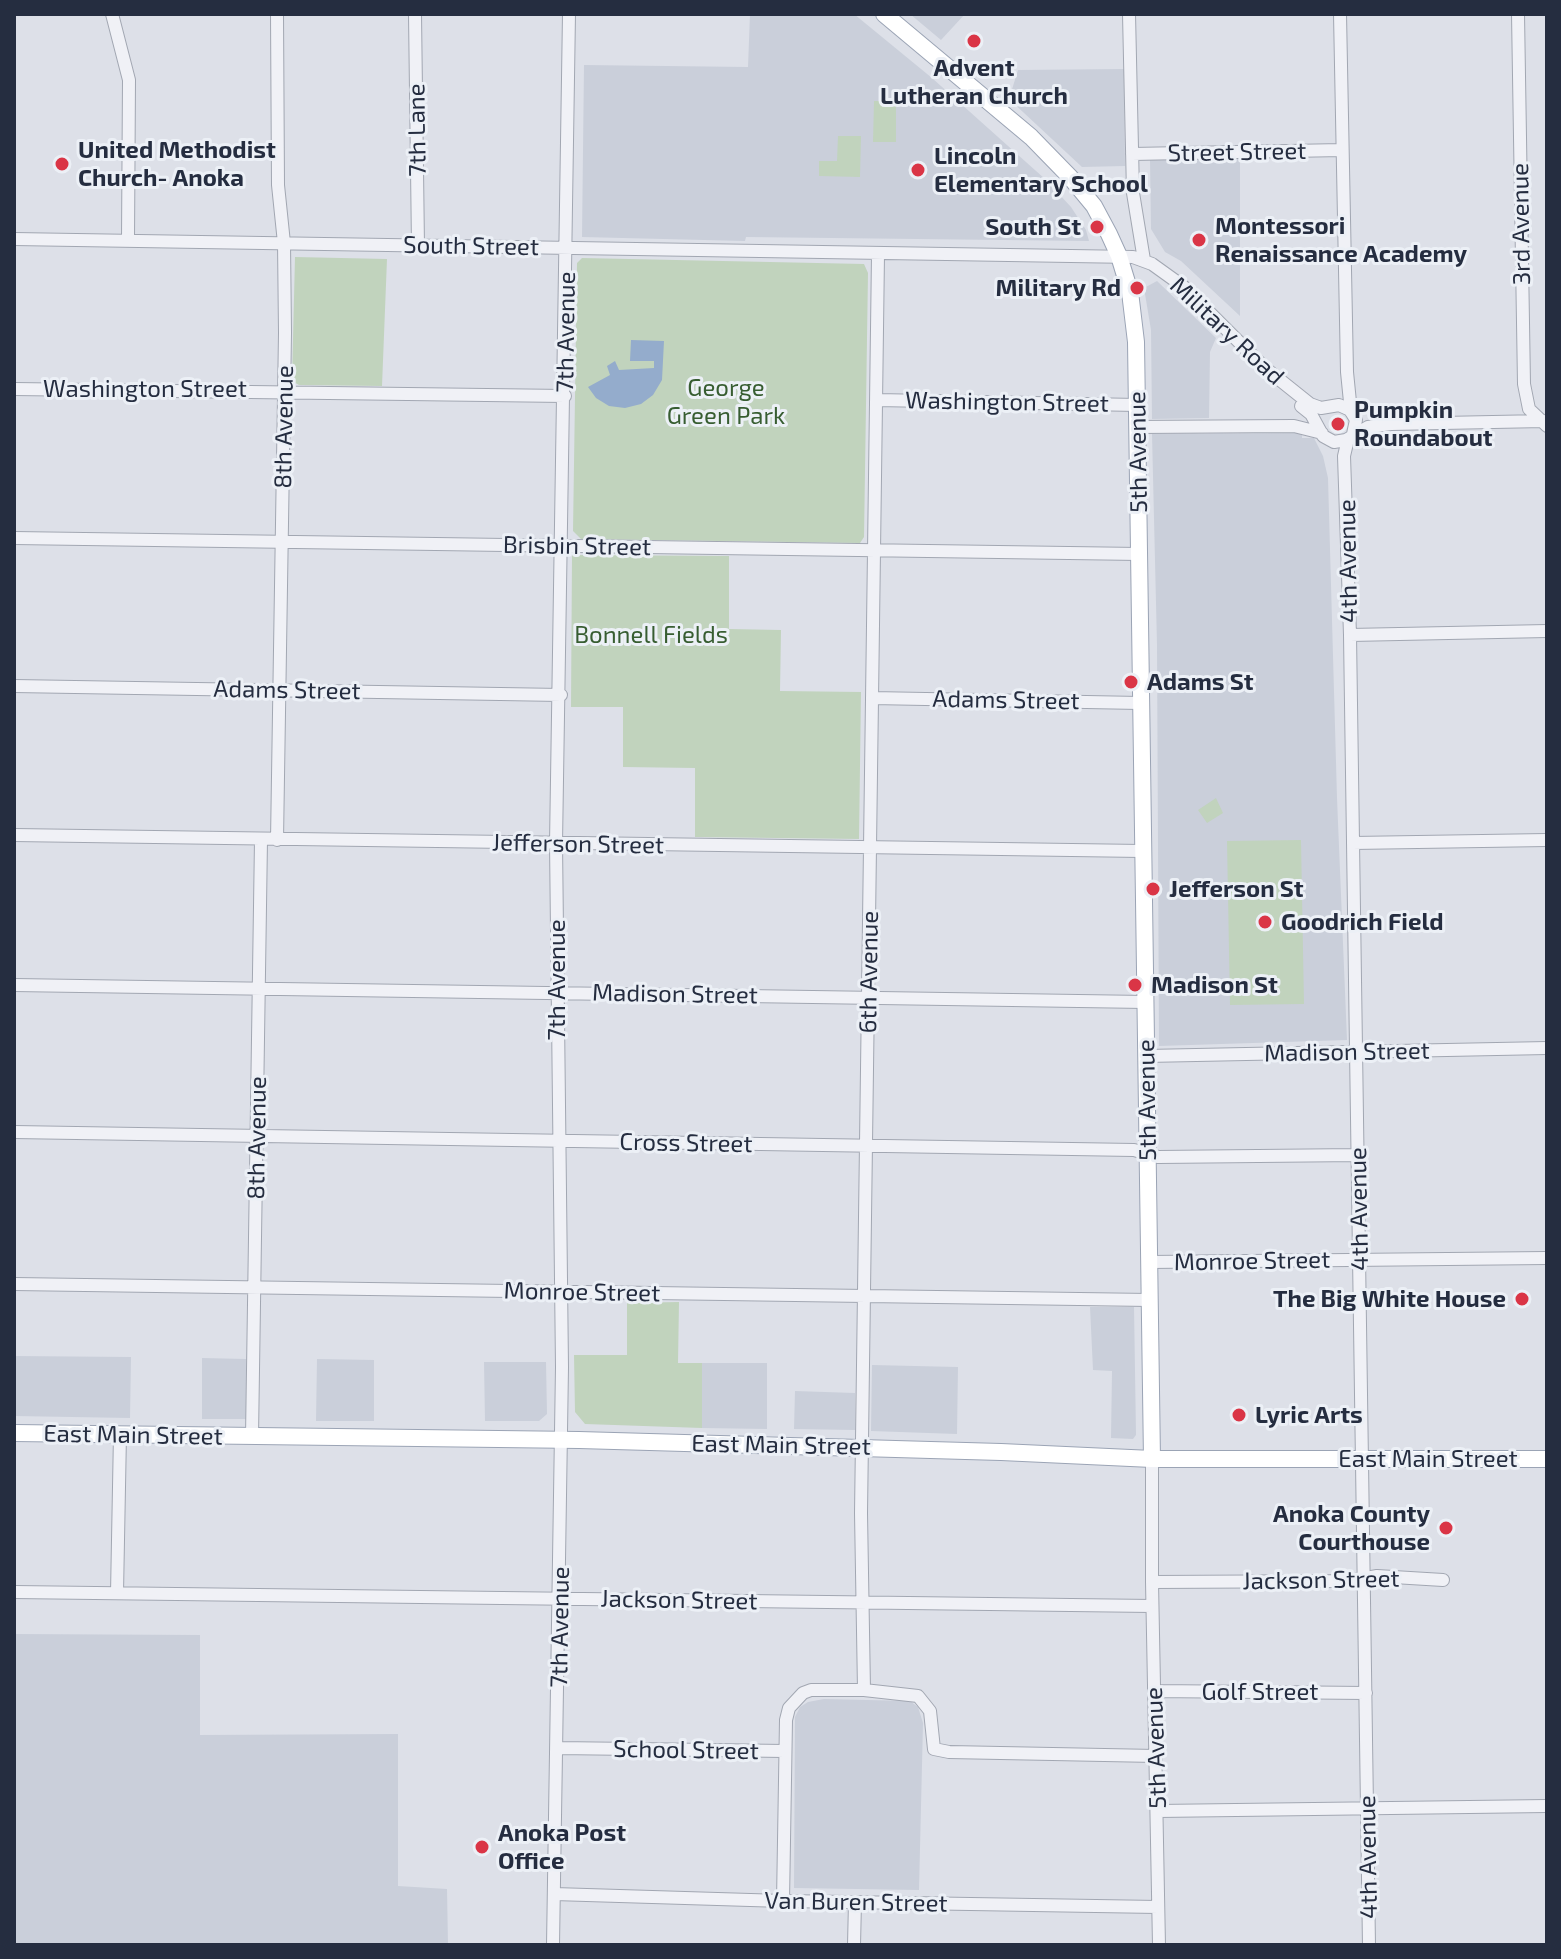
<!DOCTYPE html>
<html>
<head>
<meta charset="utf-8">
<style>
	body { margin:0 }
	#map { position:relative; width:1561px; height:1959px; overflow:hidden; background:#dde0e8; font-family:"Exo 2",sans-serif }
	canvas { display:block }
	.frame { position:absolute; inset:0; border:16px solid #252d40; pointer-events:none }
</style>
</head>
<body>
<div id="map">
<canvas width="1561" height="1959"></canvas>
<div class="frame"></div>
</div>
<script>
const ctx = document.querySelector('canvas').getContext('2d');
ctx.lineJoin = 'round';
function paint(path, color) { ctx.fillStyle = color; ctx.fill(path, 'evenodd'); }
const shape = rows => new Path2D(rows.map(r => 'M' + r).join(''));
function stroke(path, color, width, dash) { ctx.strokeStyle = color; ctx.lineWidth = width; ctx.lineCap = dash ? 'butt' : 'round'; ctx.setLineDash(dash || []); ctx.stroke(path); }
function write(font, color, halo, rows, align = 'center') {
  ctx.font = font + ' "Exo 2",sans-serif'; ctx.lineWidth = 6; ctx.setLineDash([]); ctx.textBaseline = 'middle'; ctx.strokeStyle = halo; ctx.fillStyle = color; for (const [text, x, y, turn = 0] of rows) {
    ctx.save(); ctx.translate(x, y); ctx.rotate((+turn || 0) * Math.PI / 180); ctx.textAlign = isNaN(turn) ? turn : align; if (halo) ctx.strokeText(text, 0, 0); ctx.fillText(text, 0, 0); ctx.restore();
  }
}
paint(shape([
	[750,14,854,14,932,78,1045,179,1071,207,1086,230,1089,241,746,237,745,241,582,237,584,65,748,67],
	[910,14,965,14,941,40],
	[1124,69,1125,166,1082,167,1009,99,1018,70],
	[1240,158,1240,316,1181,261,1165,252,1151,229,1150,159],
	[1157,281,1216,338,1210,352,1209,418,1152,419,1151,330,1144,288],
	[1302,433,1302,438,1314,438,1323,456,1328,478,1337,798,1347,1040,1159,1046,1157,645,1152,434],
	[1090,1307,1134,1307,1136,1435,1133,1439,1111,1438,1112,1371,1093,1370],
	[14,1356,131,1357,130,1418,14,1416],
	[202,1358,246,1359,246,1419,202,1419],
	[317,1359,374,1360,374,1421,316,1421],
	[484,1362,546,1362,547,1414,539,1421,485,1421],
	[702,1363,767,1363,767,1429,702,1428],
	[872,1365,958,1367,957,1434,871,1431],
	[795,1391,855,1393,855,1430,794,1429],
	[14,1634,200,1635,200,1735,398,1734,398,1886,447,1889,448,1945,14,1945],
	[824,1699,910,1701,918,1707,923,1723,919,1890,794,1888,795,1717,800,1707,808,1702]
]), '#cacfda');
paint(shape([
	[874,101,894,101,896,103,896,142,873,142],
	[838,136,861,136,860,177,819,176,819,161,837,161],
	[295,257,387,259,382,386,299,385,292,381],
	[582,258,864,264,868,273,864,537,860,543,581,539,573,531,577,263],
	[572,555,729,556,729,629,781,630,780,691,861,692,859,839,695,837,695,768,623,767,623,707,571,707],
	[1216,798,1223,813,1207,823,1198,810],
	[1301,840,1304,1004,1230,1005,1227,841],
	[679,1302,678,1363,702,1363,702,1428,585,1424,575,1412,574,1355,627,1355,627,1303]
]), '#c1d3bd');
paint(shape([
	[631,340,664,341,662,380,653,395,641,404,625,408,609,406,596,398,588,387,610,375,607,366,615,361,619,370,654,368,654,361,630,361]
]), '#94accc');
const minor = shape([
	[112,14,129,80,128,239],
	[277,14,278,185,284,243,285,333,277,840],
	[415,14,418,246],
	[1129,14,1133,193,1144,260],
	[1340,14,1347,372,1351,412],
	[1518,14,1524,384,1529,409,1547,426],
	[1132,154,1342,150],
	[14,239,1133,257,1152,264,1184,287,1265,368,1310,404,1321,408,1339,405,1350,410,1356,420,1353,434],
	[14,389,565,396],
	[877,400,1137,405],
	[1301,406,1311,414,1323,436,1334,442,1346,440,1368,427,1391,424,1544,421],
	[1137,427,1294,426,1322,433],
	[1348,439,1344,456,1350,635,1369,1945],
	[14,538,1139,554],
	[1350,635,1547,631],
	[14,686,561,695],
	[872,698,1140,703],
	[14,835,1142,851],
	[1353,843,1547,840],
	[14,985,1145,1002],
	[1146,1056,1547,1048],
	[14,1132,1134,1150,1158,1157,1358,1155],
	[1149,1262,1547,1258],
	[14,1284,1150,1300],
	[252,1436,261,840],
	[1152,1459,1152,1582,1159,1945],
	[1152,1582,1350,1581,1377,1576,1443,1580],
	[14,1592,1152,1606],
	[117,1593,120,1434],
	[864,1690,861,1513,878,255],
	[1154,1691,1366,1693],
	[558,1748,785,1751],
	[1158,1811,1547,1806],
	[554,1894,783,1901,1158,1907],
	[783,1901,786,1720,789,1708,803,1693,811,1690,864,1690,918,1696,930,1711,934,1749,949,1752,1156,1756],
	[553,1945,562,1367,556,843,569,14],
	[854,1945,855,1902]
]);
const major = shape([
	[884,14,1031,137,1070,177,1094,206,1109,234,1119,256,1130,292,1136,342,1152,1459],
	[14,1433,579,1440,1001,1452,1152,1459,1547,1459]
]);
stroke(minor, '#a2a7b2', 14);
stroke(major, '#9ba4b5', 18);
stroke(minor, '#f0f1f6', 12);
stroke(major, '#fff', 16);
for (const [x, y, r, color] of [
	[974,41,8,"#da3546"],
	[62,164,8,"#da3546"],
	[918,170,8,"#da3546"],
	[1097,227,8,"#da3546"],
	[1199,240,8,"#da3546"],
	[1137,288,8,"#da3546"],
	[1338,424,8,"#da3546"],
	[1131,682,8,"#da3546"],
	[1153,889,8,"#da3546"],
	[1265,922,8,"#da3546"],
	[1135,985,8,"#da3546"],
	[1522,1299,8,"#da3546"],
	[1239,1415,8,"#da3546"],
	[1446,1528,8,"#da3546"],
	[482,1847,8,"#da3546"]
]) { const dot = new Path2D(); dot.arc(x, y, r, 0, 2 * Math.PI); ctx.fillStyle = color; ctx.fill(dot); stroke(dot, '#ecf0f6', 3); }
write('bold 24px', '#252d40', '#ecf0f6', [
	["Advent",974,68,"center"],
	["Lutheran Church",974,96,"center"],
	["United Methodist",78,150],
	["Church- Anoka",78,178],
	["Lincoln",934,156],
	["Elementary School",934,184],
	["Montessori",1215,226],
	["Renaissance Academy",1215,254],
	["South St",1081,227,"right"],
	["Military Rd",1121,288,"right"],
	["Pumpkin",1354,410],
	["Roundabout",1354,438],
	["Adams St",1147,682],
	["Jefferson St",1169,889],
	["Goodrich Field",1281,922],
	["Madison St",1151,985],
	["The Big White House",1506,1299,"right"],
	["Lyric Arts",1255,1415],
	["Anoka County",1430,1514,"right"],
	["Courthouse",1430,1542,"right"],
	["Anoka Post",498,1833],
	["Office",498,1861]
], 'left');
write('24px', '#252d40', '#ecf0f6', [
	["7th Lane",417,130,-91],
	["Street Street",1237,152,-1],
	["3rd Avenue",1521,224,-91],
	["South Street",471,246,1],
	["Military Road",1227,331,43],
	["7th Avenue",566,332,-89],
	["Washington Street",145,389],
	["Washington Street",1007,402,1],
	["8th Avenue",284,427,-89],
	["5th Avenue",1138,452,-91],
	["Brisbin Street",577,546,1],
	["4th Avenue",1348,561,-91],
	["Adams Street",287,690,1],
	["Adams Street",1006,700,1],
	["Jefferson Street",578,844,1],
	["6th Avenue",869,972,-89],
	["7th Avenue",557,980,-90],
	["Madison Street",675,994,1],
	["Madison Street",1347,1052,-1],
	["5th Avenue",1147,1100,-91],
	["8th Avenue",257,1138,-89],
	["Cross Street",686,1143,1],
	["4th Avenue",1359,1209,-91],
	["Monroe Street",1252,1261,-1],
	["Monroe Street",582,1292,1],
	["East Main Street",133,1435,1],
	["East Main Street",781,1445,1],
	["East Main Street",1428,1459],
	["Jackson Street",1321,1580,-1],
	["Jackson Street",679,1600,1],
	["7th Avenue",560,1627,-89],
	["Golf Street",1260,1692],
	["5th Avenue",1156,1748,-92],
	["School Street",686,1750,1],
	["4th Avenue",1368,1857,-91],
	["Van Buren Street",856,1902,1]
]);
write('24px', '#375d31', '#ecf0f6', [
	["George",726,388],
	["Green Park",726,416],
	["Bonnell Fields",651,635]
]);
</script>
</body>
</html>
